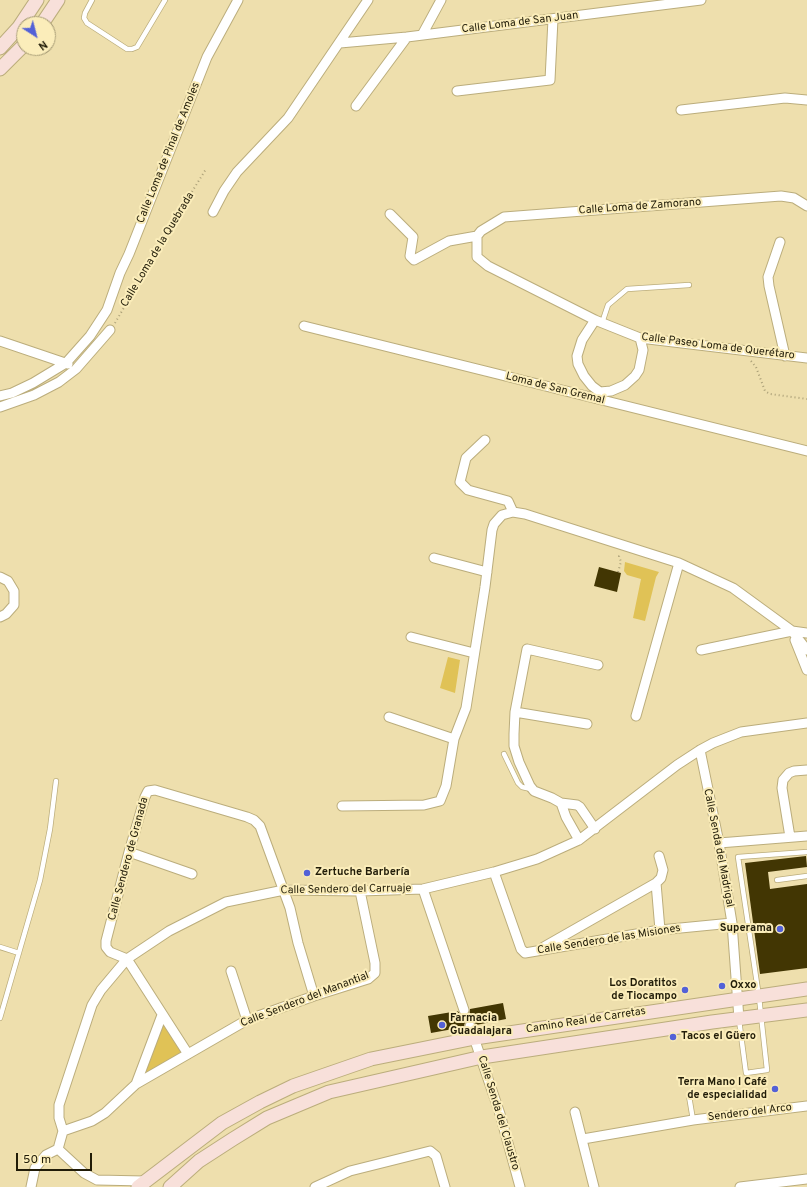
<!DOCTYPE html>
<html>
<head>
<meta charset="utf-8">
<style>
	body { margin:0 }
	#map { position:relative; width:807px; height:1187px; overflow:hidden; background:#eedfad; font-family:Overpass,sans-serif }
	canvas { display:block }
	.north { position:absolute; left:16px; top:16px; width:40px; height:40px; box-sizing:border-box; background:#fbedba; border:1px solid #a49973; border-radius:50%; rotate:144deg; font-size:11px; font-weight:700; line-height:16px; text-align:center; color:#211c08 }
	.north::after { content:''; display:block; margin:auto; width:14px; height:18px; background:#5361d7; clip-path:polygon(50% 0,100% 100%,50% 72%,0 100%) }
	.scale { position:absolute; left:16px; top:1153px; width:76px; height:18px; box-sizing:border-box; border:2px solid #211c08; border-top:0; padding-left:5px; font-size:12px; line-height:14px; white-space:nowrap; color:#211c08; -webkit-text-stroke:3px #fbedba; paint-order:stroke }
</style>
</head>
<body>
<div id="map">
<canvas width="807" height="1187"></canvas>
<div class="north">N</div>
<div class="scale">50 m</div>
</div>
<script>
const ctx = document.querySelector('canvas').getContext('2d');
ctx.lineJoin = 'round';
function paint(path, color) { ctx.fillStyle = color; ctx.fill(path, 'evenodd'); }
const shape = rows => new Path2D(rows.map(r => 'M' + r).join(''));
function stroke(path, color, width, dash) { ctx.strokeStyle = color; ctx.lineWidth = width; ctx.lineCap = dash ? 'butt' : 'round'; ctx.setLineDash(dash || []); ctx.stroke(path); }
function write(font, color, halo, rows, align = 'center') {
  ctx.font = font + ' Overpass,sans-serif'; ctx.lineWidth = 4; ctx.setLineDash([]); ctx.textBaseline = 'middle'; ctx.strokeStyle = halo; ctx.fillStyle = color; for (const [text, x, y, turn = 0] of rows) {
    ctx.save(); ctx.translate(x, y); ctx.rotate((+turn || 0) * Math.PI / 180); ctx.textAlign = isNaN(turn) ? turn : align; if (halo) ctx.strokeText(text, 0, 0); ctx.fillText(text, 0, 0); ctx.restore();
  }
}
paint(shape([
	[625,562,659,572,656,577,645,621,633,618,641,579,627,575,624,571],
	[448,657,460,660,455,693,440,688],
	[162,1015,188,1054,136,1084]
]), '#e0c256');
paint(shape([
	[599,567,621,573,617,592,594,586],
	[806,856,807,867,768,872,770,889,807,884,807,968,760,974,745,863],
	[503,1003,506,1019,476,1025,474,1021,468,1020,465,1022,464,1027,431,1033,428,1016,458,1011,460,1015,466,1016,469,1014,470,1009]
]), '#423603');
stroke(shape([
	[464,1010,470,1026]
]), '#c5b88c', 9, [9, 4.5]);
const lane = shape([
	[92,0,85,13,84,18,87,23,127,49,132,49,137,47,165,0],
	[602,323,608,305,627,289,689,285],
	[504,754,518,783,522,787,531,789],
	[777,880,807,876],
	[0,947,19,953],
	[0,1018,40,880,50,829,56,781],
	[739,1020,746,1073,767,1070,759,997,738,857,807,852],
	[689,1096,693,1120]
]);
const street = shape([
	[422,35,441,0],
	[340,43,407,37,701,0],
	[457,91,550,80,553,19],
	[356,106,407,37],
	[681,110,785,98,807,100],
	[213,212,224,191,237,172,288,118,368,0],
	[390,214,413,237,410,256,414,260,449,241,477,236],
	[477,236,477,257,488,266,595,320,640,338,807,358],
	[477,236,481,231,504,217,781,196,794,198,807,206],
	[780,242,768,277,769,286,785,356],
	[595,320,582,340,577,356,578,364,584,376,592,386,600,392,611,391,625,385,635,376,639,370,643,350,640,338],
	[304,326,807,451],
	[0,341,68,364],
	[0,396,12,393,33,383,66,363,90,336,107,310,120,273,129,254,207,57,238,0],
	[0,407,34,395,59,382,76,369,110,330],
	[485,440,466,458,460,482,468,490,508,501,513,512],
	[434,558,487,572],
	[0,577,8,581,14,591,14,605,6,614,0,617],
	[411,637,474,653],
	[795,640,807,670],
	[701,650,792,631,807,633],
	[515,712,587,724],
	[636,716,679,563],
	[389,717,454,739],
	[700,750,719,843,732,923,739,1019],
	[561,803,566,817,579,840],
	[342,806,424,805,440,801,446,786,454,739,466,708,485,587,492,530,494,524,502,515,513,512,525,514,679,563,733,588,792,631,807,650],
	[595,829,580,807,577,805,561,803,552,798,534,791,530,786,519,762,514,746,514,734,515,712,527,649,598,665],
	[790,837,782,788,783,780,789,773,794,771,807,770],
	[719,843,807,836],
	[129,852,192,874],
	[494,872,521,949,525,953,660,930,732,923],
	[656,883,660,930],
	[423,889,464,1010],
	[542,948,656,883,661,878,663,870,659,856],
	[127,959,110,952,106,947,106,941,129,852,145,797,148,791,155,790,247,817,254,820,260,826,290,908,298,943,314,996],
	[127,959,188,1054],
	[231,971,247,1020],
	[470,1026,500,1114,520,1187],
	[136,1084,162,1015],
	[575,1112,594,1187],
	[63,1131,92,1121,105,1113,136,1084,247,1020,314,996,368,979,375,973,375,963,360,891],
	[583,1139,693,1120,807,1106],
	[144,1181,97,1180,84,1173,58,1149,63,1131,59,1118,59,1105,92,1005,101,990,127,959,169,931,226,902,284,890,360,891,423,889,494,872,537,859,579,840,677,765,700,750,713,743,741,732,807,723],
	[31,1187,35,1168,46,1155,58,1149],
	[315,1187,350,1171,430,1151,436,1156,445,1187],
	[740,1187,807,1179]
]);
const secondary = shape([
	[42,24,58,0],
	[0,48,19,27,37,0],
	[0,69,24,45],
	[138,1187,222,1123,260,1102,293,1086,371,1059,475,1038,807,989],
	[170,1187,199,1161,233,1139,267,1118,329,1092,482,1057,712,1022,807,1010]
]);
stroke(lane, '#bbad7c', 6);
stroke(street, '#bbad7c', 11);
stroke(secondary, '#bbad7c', 15);
stroke(shape([
	[115,323,182,208,206,169],
	[751,361,756,367,765,391,770,394,807,399],
	[618,572,621,562,619,556,620,554]
]), '#aa9f77', 2, [1, 3]);
stroke(lane, '#fff', 4.5);
stroke(street, '#fff', 9);
stroke(secondary, '#f8e0da', 13);
for (const [x, y, r, color] of [
	[307,873,4,"#5361d7"],
	[780,929,4,"#5361d7"],
	[722,986,4,"#5361d7"],
	[685,990,4,"#5361d7"],
	[442,1025,4,"#5361d7"],
	[673,1037,4,"#5361d7"],
	[775,1089,4,"#5361d7"]
]) { const dot = new Path2D(); dot.arc(x, y, r, 0, 2 * Math.PI); ctx.fillStyle = color; ctx.fill(dot); stroke(dot, '#fbedba', 1.5); }
write('11px', '#211c08', '#fbedba', [
	["Calle Loma de San Juan",520,23,-7],
	["Calle Loma de Pinal de Amoles",169,153,-68],
	["Calle Loma de Zamorano",640,207,-4],
	["Calle Loma de la Quebrada",158,250,-59],
	["Calle Paseo Loma de Querétaro",718,347,7],
	["Loma de San Gremal",555,389,14],
	["Calle Senda del Madrigal",718,848,79],
	["Calle Sendero de Granada",129,859,-75],
	["Calle Sendero del Carruaje",346,890,-1],
	["Calle Sendero de las Misiones",609,940,-9],
	["Calle Sendero del Manantial",305,1000,-21],
	["Camino Real de Carretas",586,1021,-9],
	["Calle Senda del Claustro",498,1113,73],
	["Sendero del Arco",750,1113,-7]
]);
write('bold 11px', '#211c08', '#fbedba', [
	["Zertuche Barbería",315,873],
	["Superama",772,929,"right"],
	["Los Doratitos",677,984,"right"],
	["de Tiocampo",677,997,"right"],
	["Oxxo",730,986],
	["Farmacia",450,1019],
	["Guadalajara",450,1032],
	["Tacos el Güero",681,1037],
	["Terra Mano l Café",767,1083,"right"],
	["de especialidad",767,1096,"right"]
], 'left');
</script>
</body>
</html>
